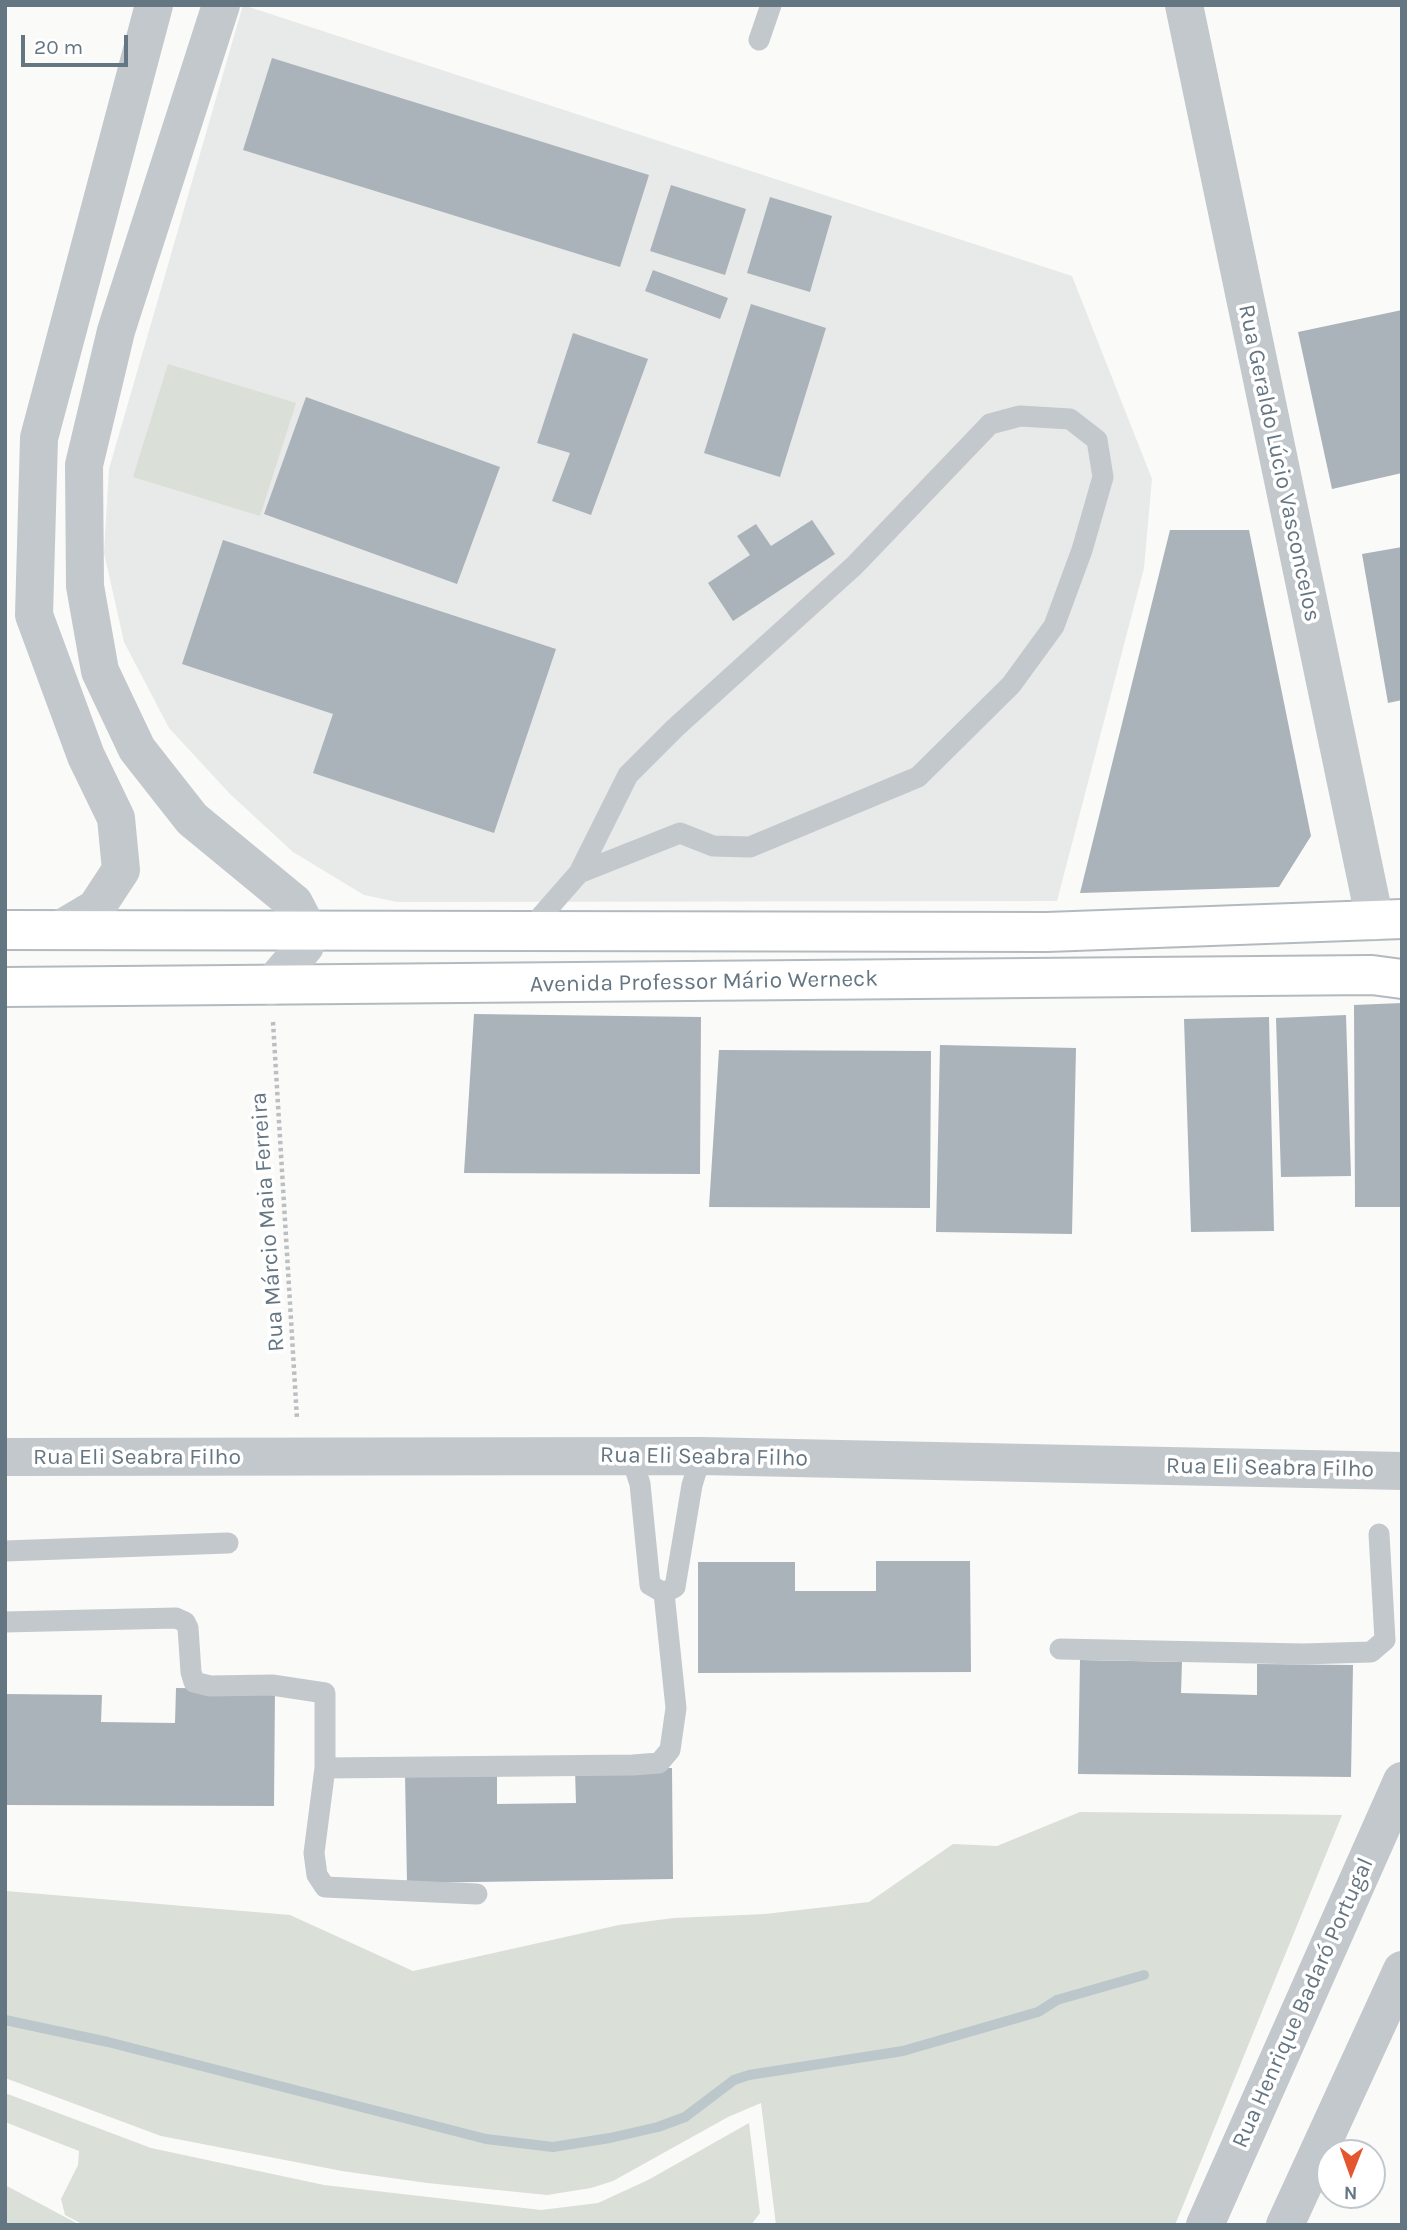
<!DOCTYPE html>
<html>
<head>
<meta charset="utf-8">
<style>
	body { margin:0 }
	#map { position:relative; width:1407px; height:2230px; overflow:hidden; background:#fafaf8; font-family:Karla,sans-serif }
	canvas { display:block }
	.frame { position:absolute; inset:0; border:7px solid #657683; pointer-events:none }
	.north { position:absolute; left:1316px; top:2139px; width:70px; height:70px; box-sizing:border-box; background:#fff; border:2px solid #c1c8cd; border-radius:50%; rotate:181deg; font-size:19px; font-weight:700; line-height:28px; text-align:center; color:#657683 }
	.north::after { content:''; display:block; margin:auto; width:24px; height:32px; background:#e4572e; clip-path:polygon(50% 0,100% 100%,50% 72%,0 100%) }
	.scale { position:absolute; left:21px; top:35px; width:107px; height:32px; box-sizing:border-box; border:4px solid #657683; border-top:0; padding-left:9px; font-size:21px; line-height:24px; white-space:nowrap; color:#657683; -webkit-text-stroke:5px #fff; paint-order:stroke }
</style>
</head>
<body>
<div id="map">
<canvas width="1407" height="2230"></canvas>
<div class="frame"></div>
<div class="north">N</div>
<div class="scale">20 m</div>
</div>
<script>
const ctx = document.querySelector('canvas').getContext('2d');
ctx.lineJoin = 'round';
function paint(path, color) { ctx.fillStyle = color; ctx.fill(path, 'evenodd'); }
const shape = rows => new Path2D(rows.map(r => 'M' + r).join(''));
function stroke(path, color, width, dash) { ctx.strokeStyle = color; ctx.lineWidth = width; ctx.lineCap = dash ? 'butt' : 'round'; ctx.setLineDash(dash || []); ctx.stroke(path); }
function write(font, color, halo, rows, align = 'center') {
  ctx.font = font + ' Karla,sans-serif'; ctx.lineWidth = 7; ctx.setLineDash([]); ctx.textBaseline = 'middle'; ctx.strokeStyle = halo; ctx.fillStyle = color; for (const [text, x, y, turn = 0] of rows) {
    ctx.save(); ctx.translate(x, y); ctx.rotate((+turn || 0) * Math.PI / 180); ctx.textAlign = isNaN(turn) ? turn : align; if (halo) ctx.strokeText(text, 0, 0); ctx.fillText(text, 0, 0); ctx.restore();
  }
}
paint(shape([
	[243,5,1072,276,1152,479,1144,568,1057,901,397,902,364,895,293,852,230,794,169,728,124,642,104,553,109,469]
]), '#e8e9e9');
paint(shape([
	[168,364,296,403,260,516,133,477],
	[1080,1812,1342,1815,1175,2225,776,2225,761,2103,728,2117,613,2181,591,2188,547,2195,427,2183,342,2171,161,2136,5,2078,5,1889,6,1891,290,1915,413,1971,619,1925,674,1918,765,1914,869,1902,953,1844,997,1846],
	[5,2093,151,2148,324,2185,541,2210,598,2203,648,2180,749,2123,760,2213,751,2225,84,2225,65,2215,61,2199,78,2165,79,2151,5,2122],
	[5,2185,80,2225,5,2225]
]), '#dadfd7');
stroke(shape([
	[5,2020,108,2042,486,2139,553,2147,610,2138,658,2127,685,2117,734,2080,749,2075,903,2051,1038,2012,1057,2000,1144,1975]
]), '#bbc7cb', 10);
paint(shape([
	[272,58,649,175,620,267,243,150],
	[671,185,746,209,725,275,650,251],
	[770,197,832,216,810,292,747,273],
	[653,270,728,298,720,319,645,291],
	[751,304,826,328,780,477,704,453],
	[1402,310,1402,473,1332,489,1298,332],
	[573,333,648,359,591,515,552,501,570,453,537,443],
	[306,397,500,467,457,584,264,514],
	[812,520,835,554,733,621,708,583,750,555,737,536,756,524,771,546],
	[1170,530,1249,530,1311,836,1279,887,1080,893],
	[223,540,556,649,494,833,313,773,333,714,182,664],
	[1402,547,1402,700,1388,703,1362,554],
	[1402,1003,1402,1207,1355,1207,1354,1005],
	[474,1014,701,1017,700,1174,464,1173],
	[1346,1015,1351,1176,1281,1177,1276,1018],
	[1269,1017,1274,1231,1191,1232,1184,1019],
	[940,1045,1076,1048,1072,1234,936,1232],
	[719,1050,931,1051,930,1208,709,1207],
	[876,1561,970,1561,971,1672,698,1673,698,1562,795,1562,795,1591,876,1591],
	[1080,1660,1182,1662,1181,1693,1257,1695,1257,1664,1353,1665,1351,1777,1078,1774],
	[176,1688,275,1689,274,1806,5,1805,5,1694,102,1695,101,1722,175,1723],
	[672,1768,673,1879,407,1883,405,1774,497,1773,497,1804,576,1803,575,1770]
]), '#aab3b9');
const secondary = shape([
	[5,930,1047,932,1402,919],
	[5,987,1372,975,1402,979]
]);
stroke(secondary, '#b3babf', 42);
stroke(shape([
	[273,1022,297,1419]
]), '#bbbfc2', 4.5, [3.5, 3.5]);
stroke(shape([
	[759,40,771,5],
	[529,930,579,873,628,775,675,728,854,566,990,424,1020,416,1070,419,1097,440,1103,477,1082,550,1054,626,1011,685,918,777,750,847,713,846,680,833,579,873],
	[631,1456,640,1484,650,1585,664,1593,675,1587,692,1485,701,1456],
	[5,1551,228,1543],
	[5,1622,176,1618,185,1622,188,1628,191,1672,194,1682,210,1686,272,1685,325,1693,325,1768],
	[1060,1649,1303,1654,1371,1652,1385,1640,1379,1534],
	[477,1894,325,1887,317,1875,314,1853,325,1768,633,1765,659,1763,670,1750,676,1708,664,1593]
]), '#c3c8cc', 21);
stroke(shape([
	[1184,5,1375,921],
	[5,1457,701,1456,1402,1471],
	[1205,2225,1402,1781],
	[1285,2225,1402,1970]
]), '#c3c8cc', 38);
stroke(shape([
	[221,5,116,331,84,465,85,586,100,671,137,749,192,819,294,903,309,932,305,946,271,986],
	[59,930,96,908,121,870,116,818,86,756,34,615,39,438,154,5]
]), '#c3c8cc', 38);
stroke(secondary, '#fff', 38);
write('23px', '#657683', '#fff', [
	["Rua Geraldo Lúcio Vasconcelos",1279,463,78],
	["Avenida Professor Mário Werneck",704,982,-1],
	["Rua Márcio Maia Ferreira",268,1222,-94],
	["Rua Eli Seabra Filho",137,1457],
	["Rua Eli Seabra Filho",704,1457,1],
	["Rua Eli Seabra Filho",1270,1468,1],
	["Rua Henrique Badaró Portugal",1303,2003,-66]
]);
</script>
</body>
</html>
